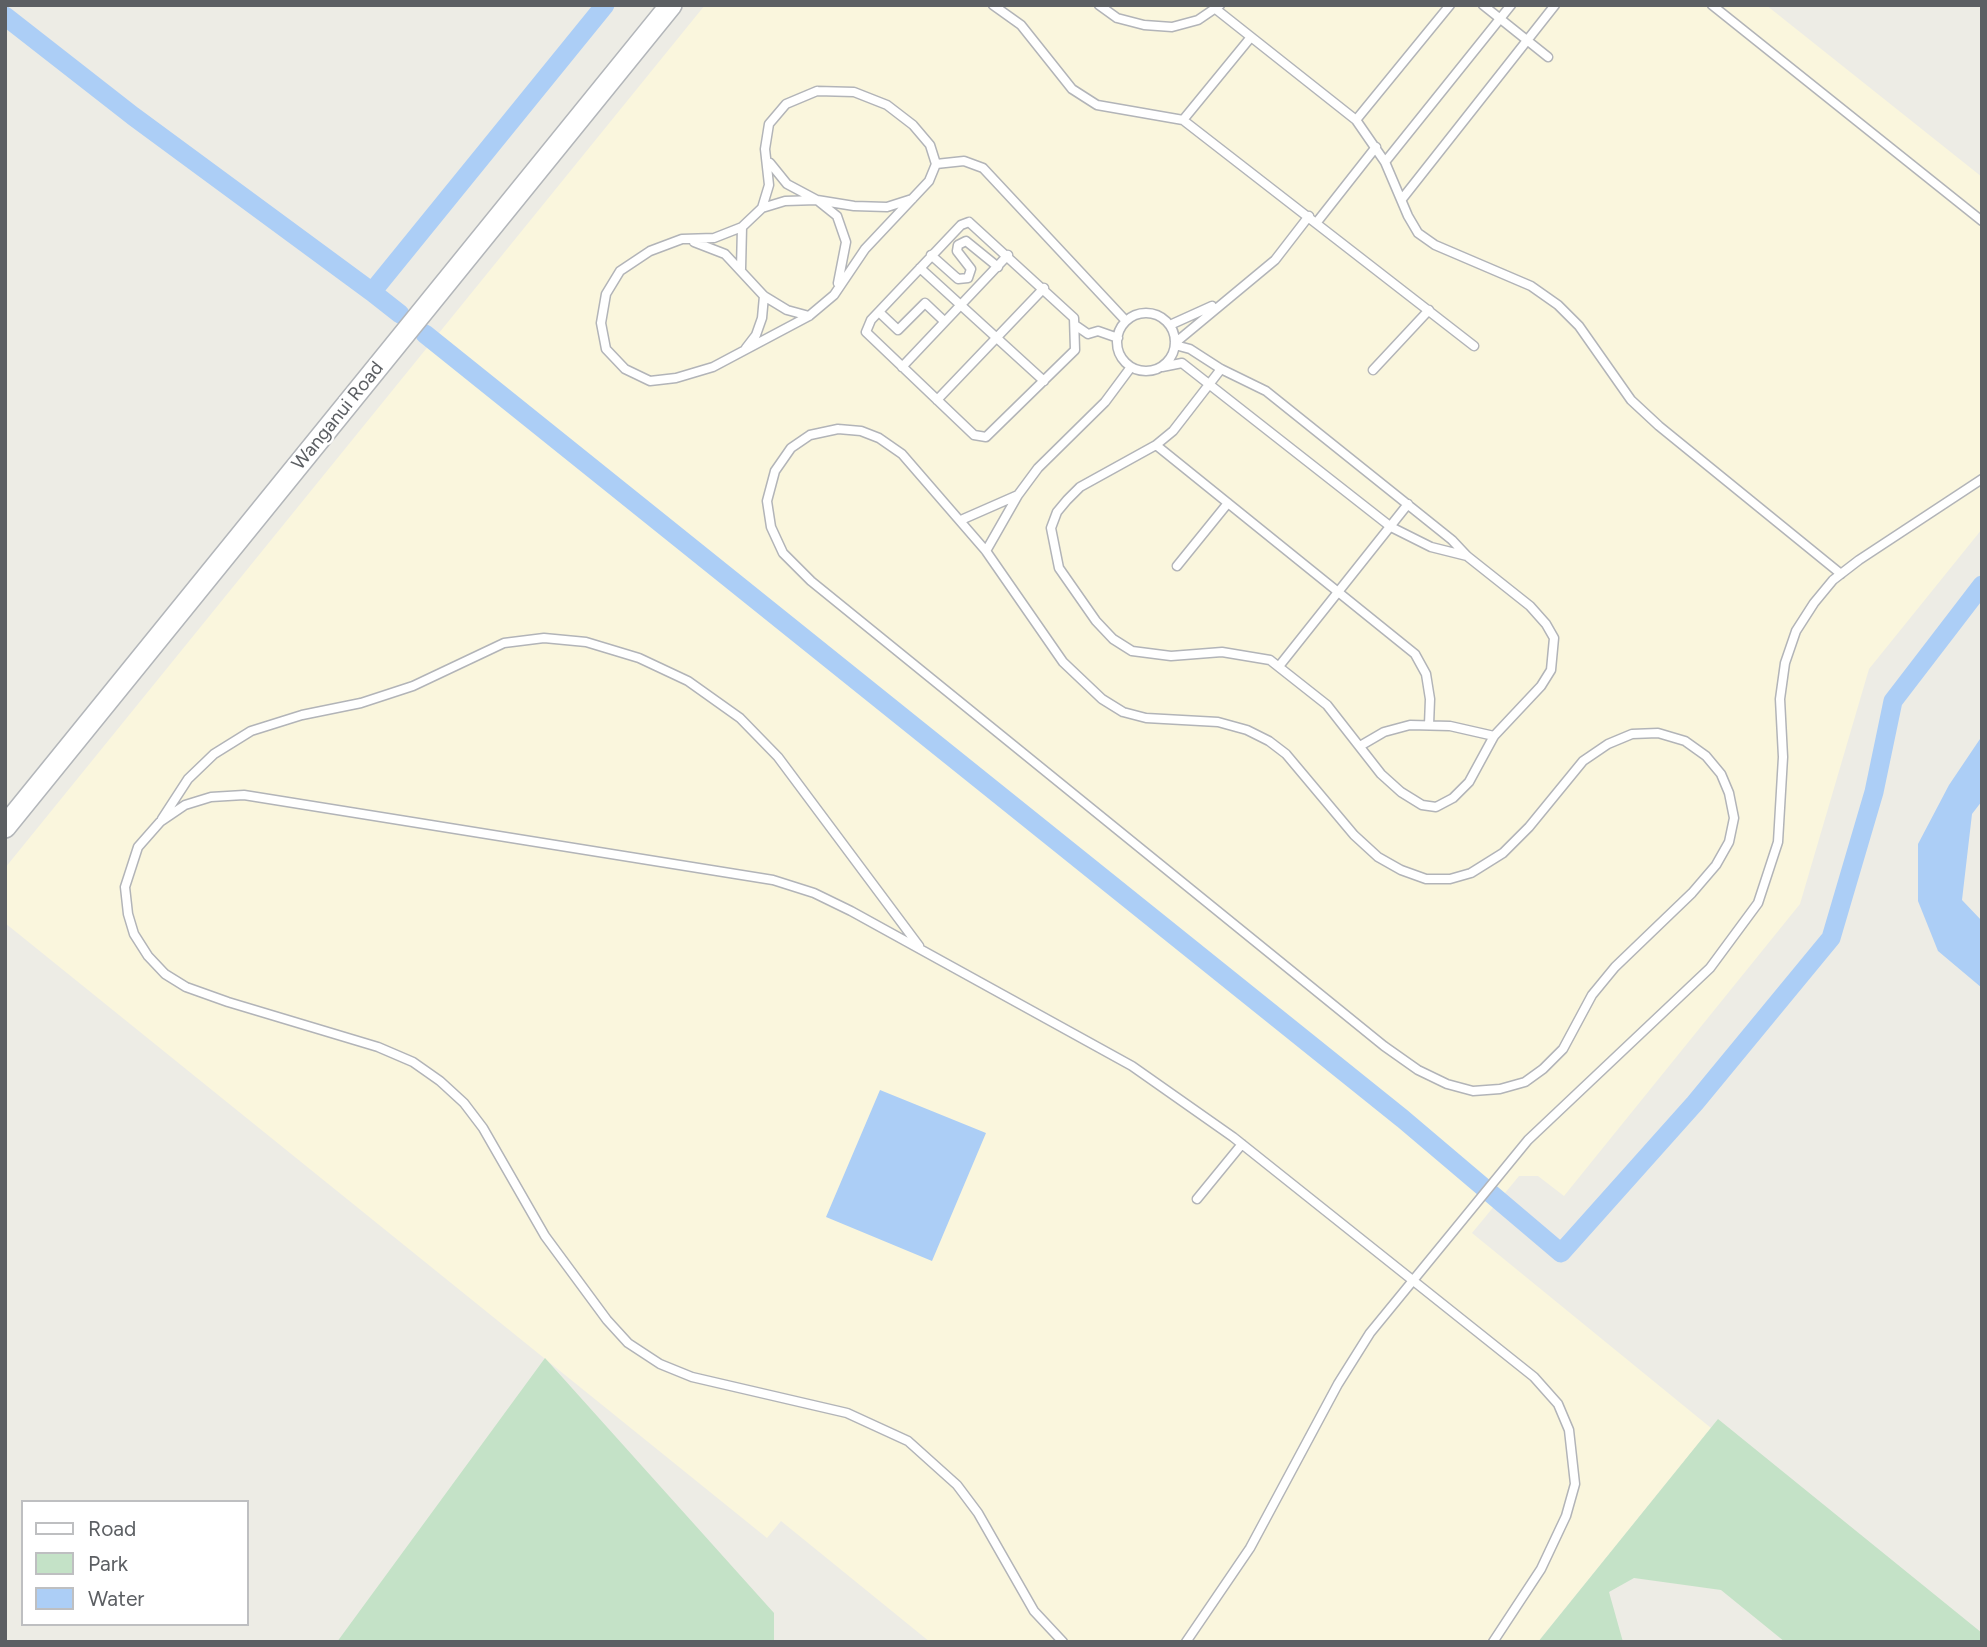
<!DOCTYPE html>
<html>
<head>
<meta charset="utf-8">
<style>
	body { margin:0 }
	#map { position:relative; width:1987px; height:1647px; overflow:hidden; background:#edece5; font-family:Figtree,sans-serif }
	canvas { display:block }
	.frame { position:absolute; inset:0; border:7px solid #5c5f63; pointer-events:none }
	.legend { position:absolute; left:21px; top:1500px; width:228px; height:126px; box-sizing:border-box; background:#fff; border:2px solid #bebfc1; margin:0; padding:9px 12px; list-style:none; font-size:21px; color:#5c5f63 }
	.legend li { display:flex; align-items:center; gap:14px; height:35px }
	.legend b { width:35px; border:2px solid #bebfc1 }
</style>
</head>
<body>
<div id="map">
<canvas width="1987" height="1647"></canvas>
<div class="frame"></div>
<ul class="legend">
<li><b style="height:9px;background:#fff"></b>Road</li>
<li><b style="height:19px;background:#c4e2c7"></b>Park</li>
<li><b style="height:19px;background:#accef6"></b>Water</li>
</ul>
</div>
<script>
const ctx = document.querySelector('canvas').getContext('2d');
ctx.lineJoin = 'round';
function paint(path, color) { ctx.fillStyle = color; ctx.fill(path, 'evenodd'); }
const shape = rows => new Path2D(rows.map(r => 'M' + r).join(''));
function stroke(path, color, width, dash) { ctx.strokeStyle = color; ctx.lineWidth = width; ctx.lineCap = dash ? 'butt' : 'round'; ctx.setLineDash(dash || []); ctx.stroke(path); }
function write(font, color, halo, rows, align = 'center') {
  ctx.font = font + ' Figtree,sans-serif'; ctx.lineWidth = 5; ctx.setLineDash([]); ctx.textBaseline = 'middle'; ctx.strokeStyle = halo; ctx.fillStyle = color; for (const [text, x, y, turn = 0] of rows) {
    ctx.save(); ctx.translate(x, y); ctx.rotate((+turn || 0) * Math.PI / 180); ctx.textAlign = isNaN(turn) ? turn : align; if (halo) ctx.strokeText(text, 0, 0); ctx.fillText(text, 0, 0); ctx.restore();
  }
}
paint(shape([
	[705,5,1766,5,1982,177,1982,529,1869,669,1800,904,1564,1196,1538,1176,1519,1176,1472,1233,1711,1428,1538,1642,930,1642,781,1521,767,1538,5,923,5,868]
]), '#faf6dd');
paint(shape([
	[545,1358,774,1613,774,1642,337,1642],
	[1718,1419,1982,1633,1982,1642,1785,1642,1721,1590,1634,1578,1609,1592,1623,1642,1538,1642]
]), '#c4e2c7');
paint(shape([
	[1982,736,1982,801,1972,814,1962,900,1982,921,1982,988,1938,951,1918,901,1918,844,1949,785],
	[880,1090,986,1133,932,1261,826,1217]
]), '#accef6');
stroke(shape([
	[5,16,133,116,372,292,605,5],
	[372,292,400,314],
	[425,334,1403,1119,1561,1253,1695,1103,1831,938,1874,792,1893,701,1982,585]
]), '#accef6', 19);
const lane = shape([
	[993,5,1021,25,1072,89,1097,105,1183,120,1474,346],
	[1099,5,1117,18,1144,25,1172,27,1198,20,1220,5],
	[1483,5,1548,57],
	[1712,5,1982,221],
	[1217,10,1356,120,1385,162,1408,216,1418,233,1435,245,1531,286,1558,305,1579,326,1631,400,1659,426,1841,574],
	[817,91,854,92,887,105,913,125,930,145,936,164,929,181,865,249,834,295,809,316,713,367,676,378,650,381,625,369,606,349,601,323,606,294,620,271,650,251,682,239,714,238,742,227,762,208,769,185,765,149,769,124,786,104,817,91],
	[1183,120,1251,37],
	[1356,120,1450,5],
	[1385,162,1511,5],
	[770,163,787,184,817,200,854,206,887,207,912,199],
	[936,164,964,161,983,168,1126,321],
	[1402,199,1555,5],
	[762,208,785,201,817,200,837,216,846,242,838,283],
	[969,222,1074,318,1075,350,986,437,974,435,866,332,871,320,961,225,969,222],
	[1317,222,1376,147],
	[694,242,725,254,764,296,787,310,809,316],
	[931,255,958,279,968,278,971,269,957,251,958,245,966,241,998,267],
	[920,268,1044,381],
	[741,269,742,227],
	[879,312,898,330,925,303,944,321],
	'1117 342a29 29 0 1 1 58 0a29 29 0 1 1-58 0Z',
	[1075,325,1088,334,1098,331,1118,338],
	[1170,325,1212,306],
	[1175,343,1275,260,1309,216],
	[1175,345,1190,349,1221,369,1266,391,1452,540,1467,556,1530,606,1546,624,1554,638,1551,670,1541,686,1494,736,1469,782,1453,798,1436,807,1422,805,1401,792,1381,774,1327,705,1270,660,1222,652,1171,656,1132,651,1113,639,1096,621,1059,568,1051,528,1057,512,1067,500,1080,487,1156,445,1173,431,1221,369],
	[746,348,756,335,762,318,764,296],
	[902,367,1008,255],
	[1162,367,1182,363,1391,527,1431,547,1467,556],
	[1373,370,1429,310],
	[937,400,1044,288],
	[838,429,861,431,879,438,902,454,986,551,1063,662,1102,699,1123,712,1146,718,1218,722,1247,730,1269,741,1286,754,1354,835,1378,857,1401,870,1426,879,1450,879,1471,873,1503,853,1529,827,1583,761,1608,744,1632,734,1658,733,1685,741,1706,756,1721,774,1729,793,1734,818,1729,842,1716,865,1692,893,1615,967,1592,995,1563,1049,1543,1069,1525,1082,1500,1089,1473,1091,1447,1084,1418,1070,1384,1046,811,581,783,553,771,527,767,501,775,471,791,448,810,435,838,429],
	[1156,445,1415,654,1426,674,1430,699,1429,725],
	[961,520,1018,495],
	[986,551,1018,495,1038,468,1105,402,1131,367],
	[1177,566,1228,503],
	[1280,665,1408,504],
	[1360,746,1384,732,1410,725,1450,726,1494,736],
	[162,819,188,779,214,754,251,731,302,715,361,703,413,686,504,643,544,638,586,642,639,658,688,681,740,718,778,757,919,946],
	[1197,1199,1242,1144],
	[1063,1642,1034,1611,978,1513,957,1485,908,1441,847,1413,692,1377,660,1364,628,1343,607,1320,545,1236,483,1128,464,1103,440,1081,413,1062,378,1047,228,1002,186,987,165,974,148,956,134,934,128,914,125,887,138,847,160,822,185,805,211,797,244,795,773,880,814,893,851,911,1132,1066,1233,1137,1534,1377,1558,1404,1569,1430,1575,1484,1566,1516,1541,1569,1493,1642],
	[1186,1642,1250,1548,1338,1384,1370,1333,1528,1140,1710,968,1758,903,1778,842,1783,757,1780,699,1785,663,1796,631,1814,603,1833,580,1859,560,1982,479]
]);
const secondary = shape([
	[5,827,671,5]
]);
stroke(lane, '#b2b4b8', 11);
stroke(secondary, '#b3b6ba', 24);
stroke(lane, '#fff', 8);
stroke(secondary, '#fff', 21);
write('19px', '#5c5f63', '#fff', [
	["Wanganui Road",338,416,-51]
]);
</script>
</body>
</html>
